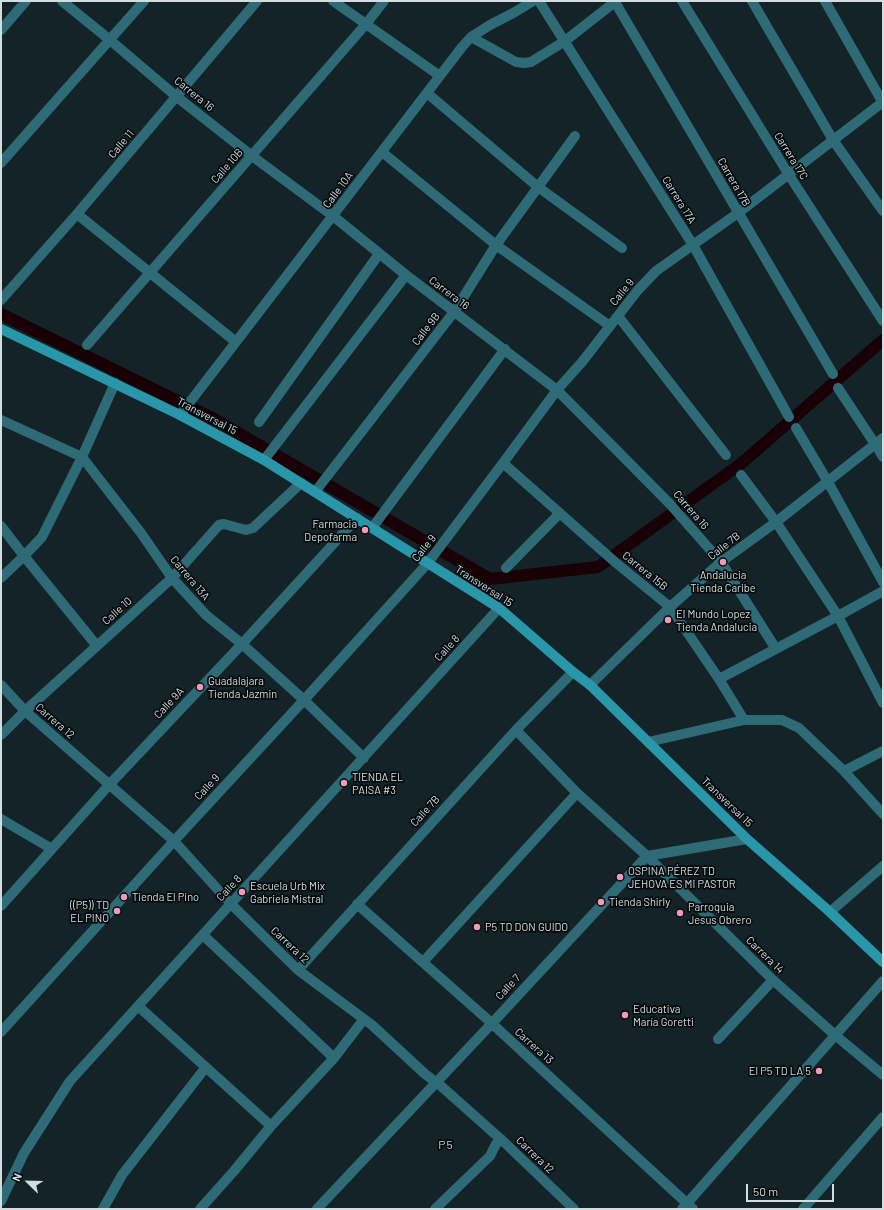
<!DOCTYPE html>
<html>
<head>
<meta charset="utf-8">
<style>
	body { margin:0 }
	#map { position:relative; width:884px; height:1210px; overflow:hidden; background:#142327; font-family:Barlow,sans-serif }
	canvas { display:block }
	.frame { position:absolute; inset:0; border:2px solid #d3dddf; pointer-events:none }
	.north { position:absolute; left:8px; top:1162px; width:40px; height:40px; -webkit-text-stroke:3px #050b0d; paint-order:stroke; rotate:293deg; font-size:11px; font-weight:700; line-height:16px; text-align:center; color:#d3dddf }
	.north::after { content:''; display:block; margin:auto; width:14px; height:18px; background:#d3dddf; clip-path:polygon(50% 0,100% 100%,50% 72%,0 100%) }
	.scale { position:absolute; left:746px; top:1184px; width:88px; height:18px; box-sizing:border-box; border:2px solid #d3dddf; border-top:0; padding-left:5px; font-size:12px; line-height:14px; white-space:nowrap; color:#d3dddf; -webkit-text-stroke:3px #050b0d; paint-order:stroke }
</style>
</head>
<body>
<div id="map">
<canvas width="884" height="1210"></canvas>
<div class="frame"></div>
<div class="north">N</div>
<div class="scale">50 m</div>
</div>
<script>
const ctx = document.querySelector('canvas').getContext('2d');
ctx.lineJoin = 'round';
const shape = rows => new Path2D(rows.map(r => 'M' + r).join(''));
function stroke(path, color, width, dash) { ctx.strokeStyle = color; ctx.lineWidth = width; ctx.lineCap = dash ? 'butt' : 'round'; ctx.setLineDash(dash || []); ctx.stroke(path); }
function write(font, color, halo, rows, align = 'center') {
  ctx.font = font + ' Barlow,sans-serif'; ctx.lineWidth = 3.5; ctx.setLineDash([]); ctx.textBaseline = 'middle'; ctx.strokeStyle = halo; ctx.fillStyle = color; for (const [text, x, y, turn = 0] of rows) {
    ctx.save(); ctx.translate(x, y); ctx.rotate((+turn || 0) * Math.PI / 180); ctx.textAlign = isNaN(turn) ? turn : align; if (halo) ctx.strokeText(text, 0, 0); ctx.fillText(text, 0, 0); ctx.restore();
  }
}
stroke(shape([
	[1,314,214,419,490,579,598,567,743,462,883,340]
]), '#190007', 12);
stroke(shape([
	[62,1,110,40,177,97,252,156,333,216,406,275,557,390,669,503,721,562,776,649],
	[333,1,440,76],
	[539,1,693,245,789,417],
	[682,1,789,175,883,321],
	[752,1,833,140,883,211],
	[825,1,883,103],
	[615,2,833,374],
	[1,30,26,1],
	[471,37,516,62,524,63,531,62,565,41,616,1],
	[427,93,538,187,622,248],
	[382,152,496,245,610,326],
	[1,163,144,1],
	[77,214,236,342],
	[1,300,77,214,257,1],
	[618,316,726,455],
	[87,345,366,24,384,1],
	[838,388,875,444,883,457],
	[180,415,462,47,471,37,490,25,515,12,533,1],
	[1,420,82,457,141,533,172,578,206,615,242,644,304,700,364,758],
	[259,422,379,254],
	[796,428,828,482,883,582],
	[264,460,406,275],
	[503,463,615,562,670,607,719,679,744,720],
	[741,475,776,522,838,616,883,703],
	[315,492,454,312,496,245,575,136],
	[1,526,24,556,97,646],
	[372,528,505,349],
	[506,568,560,513],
	[1,578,24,556,42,537,82,457,115,383],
	[719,679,838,616,883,591],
	[1,685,25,711,174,841,231,904,298,970,372,1025,425,1074,441,1086,505,1143,574,1209],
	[590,685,670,607,721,562,776,522,883,438],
	[516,730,577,793,647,856,773,980,835,1035,883,1075],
	[1,735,25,711,172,578,219,525,224,524,246,530,253,528,301,483],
	[648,742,744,720,782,720,799,728,844,771,883,814],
	[844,771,883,751],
	[1,819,52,849],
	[357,904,487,1019,693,1209],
	[1,906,109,785,242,644,357,518],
	[830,912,883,866],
	[203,935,334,1058],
	[423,962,577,793],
	[298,970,516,730,573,672],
	[138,1006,271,1126],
	[1,1032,174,841,304,700,427,564,503,463,557,390,582,362,638,290,656,271,738,213,883,102],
	[718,1039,773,980],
	[1,1201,24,1153,70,1081,499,608],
	[103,1209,122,1175,206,1067],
	[200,1209,234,1171,271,1126,334,1058,364,1019],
	[317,1209,496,1019,647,856,747,839],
	[435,1209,490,1156,496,1144,501,1139],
	[682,1209,883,981],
	[803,1209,883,1117]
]), '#2f6b77', 10);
stroke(shape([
	[1,329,180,415,264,460,499,608,573,672,590,685,747,839,830,912,883,962]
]), '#2996a9', 10);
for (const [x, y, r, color] of [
	[365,530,4,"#f09ab5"],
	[723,562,4,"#f09ab5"],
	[668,620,4,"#f09ab5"],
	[200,687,4,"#f09ab5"],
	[344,783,4,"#f09ab5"],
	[620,877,4,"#f09ab5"],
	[242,892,4,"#f09ab5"],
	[124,897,4,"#f09ab5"],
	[601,902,4,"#f09ab5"],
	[117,911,4,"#f09ab5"],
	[680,913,4,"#f09ab5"],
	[477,927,4,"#f09ab5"],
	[625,1015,4,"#f09ab5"],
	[819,1071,4,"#f09ab5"]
]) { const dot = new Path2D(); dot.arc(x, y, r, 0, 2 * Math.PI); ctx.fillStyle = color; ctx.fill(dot); stroke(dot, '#050b0d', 1.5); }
write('11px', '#d3dddf', '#050b0d', [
	["Carrera 16",194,94,39],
	["Calle 11",121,144,-50],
	["Carrera 17C",791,156,58],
	["Calle 10B",227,166,-49],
	["Carrera 17B",734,182,60],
	["Calle 10A",338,190,-53],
	["Carrera 17A",679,200,58],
	["Calle 9",622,292,-51],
	["Carrera 16",449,293,37],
	["Calle 9B",426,329,-52],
	["Transversal 15",207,416,28],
	["Carrera 16",691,510,49],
	["Calle 7B",724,546,-38],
	["Calle 9",424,548,-51],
	["Carrera 15B",645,571,39],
	["Carrera 13A",190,578,50],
	["Transversal 15",484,586,33],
	["Calle 10",117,611,-42],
	["Calle 8",447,648,-48],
	["Calle 9A",169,703,-47],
	["Carrera 12",55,721,41],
	["Calle 9",207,787,-47],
	["Transversal 15",727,802,44],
	["Calle 7B",425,811,-48],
	["Calle 8",229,888,-48],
	["Carrera 12",290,945,43],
	["Carrera 14",765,955,44],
	["Calle 7",508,987,-47],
	["Carrera 13",534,1046,42],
	["Carrera 12",535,1155,44]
]);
write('11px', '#d3dddf', '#050b0d', [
	["Farmacia",357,524,"right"],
	["Depofarma",357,537,"right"],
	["Andalucia",723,575,"center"],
	["Tienda Caribe",723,588,"center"],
	["El Mundo Lopez",676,614],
	["Tienda Andalucia",676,627],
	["Guadalajara",208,681],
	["Tienda Jazmin",208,694],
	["TIENDA EL",352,777],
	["PAISA #3",352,790],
	["OSPINA PÉREZ TD",628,871],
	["JEHOVA ES MI PASTOR",628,884],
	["Escuela Urb Mix",250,886],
	["Gabriela Mistral",250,899],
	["Tienda El Pino",132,897],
	["Tienda Shirly",609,902],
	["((P5)) TD",109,905,"right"],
	["EL PINO",109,918,"right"],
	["Parroquia",688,907],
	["Jesus Obrero",688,920],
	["P5 TD DON GUIDO",485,927],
	["Educativa",633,1009],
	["María Goretti",633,1022],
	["El P5 TD LA 5",811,1071,"right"]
], 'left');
ctx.letterSpacing = '1px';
write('12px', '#c2d6da', '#050b0d', [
	["P5",446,1145]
]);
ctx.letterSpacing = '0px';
</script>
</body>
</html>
